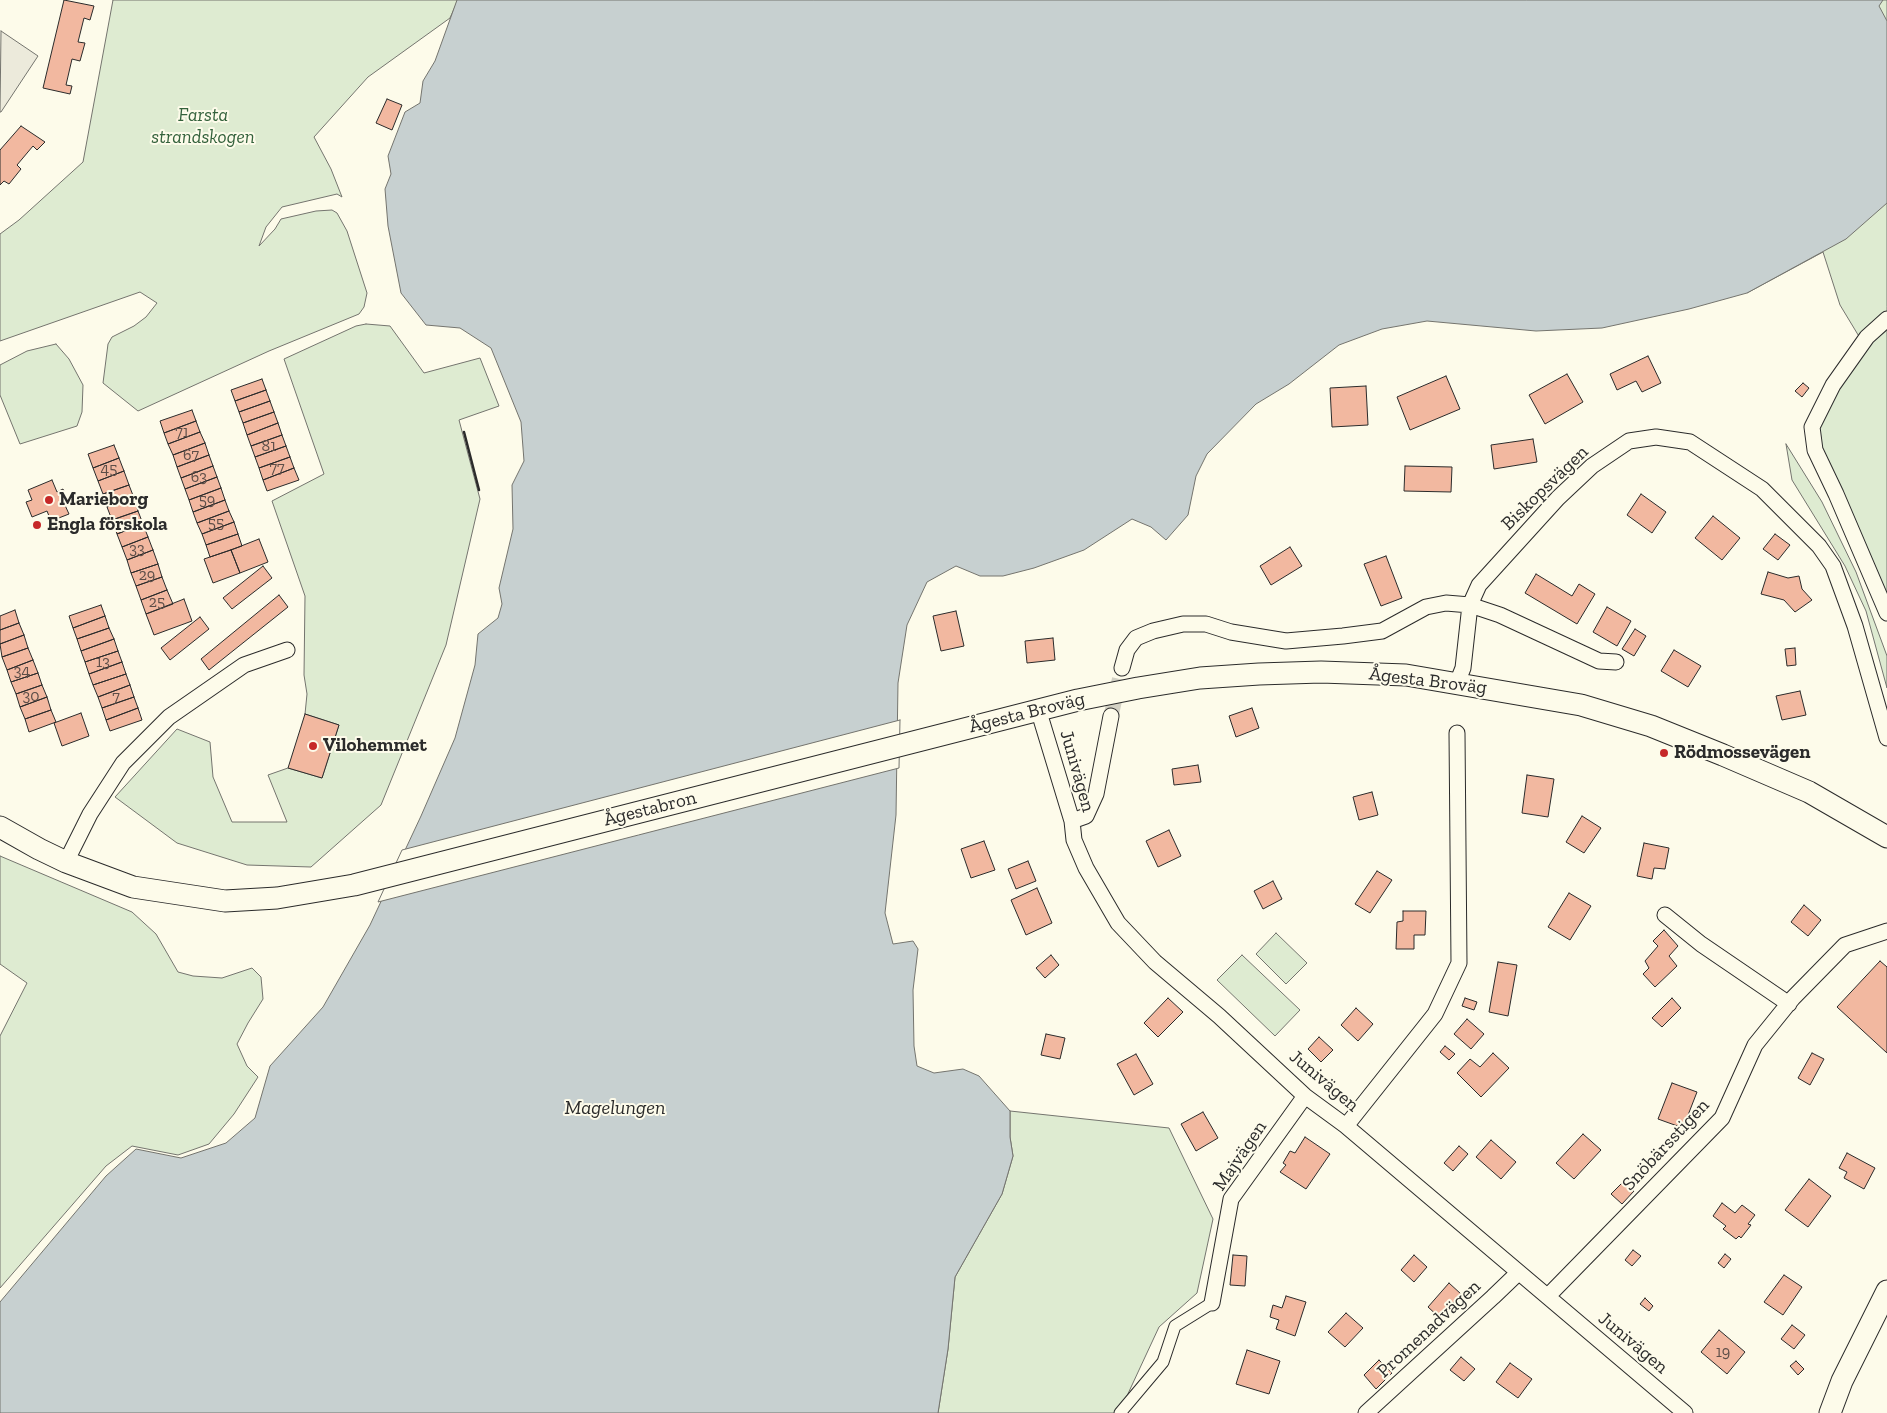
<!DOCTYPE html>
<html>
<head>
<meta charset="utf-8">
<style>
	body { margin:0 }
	canvas { display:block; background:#fdfbea }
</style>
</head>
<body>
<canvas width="1887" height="1413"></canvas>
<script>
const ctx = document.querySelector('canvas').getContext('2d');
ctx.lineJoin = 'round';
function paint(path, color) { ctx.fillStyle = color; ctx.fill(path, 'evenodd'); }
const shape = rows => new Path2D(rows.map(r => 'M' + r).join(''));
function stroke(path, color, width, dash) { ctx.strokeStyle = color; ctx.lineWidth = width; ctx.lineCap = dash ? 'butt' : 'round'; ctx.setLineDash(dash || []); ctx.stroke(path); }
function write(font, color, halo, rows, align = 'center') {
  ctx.font = font + ' "Zilla Slab",serif'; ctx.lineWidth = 4; ctx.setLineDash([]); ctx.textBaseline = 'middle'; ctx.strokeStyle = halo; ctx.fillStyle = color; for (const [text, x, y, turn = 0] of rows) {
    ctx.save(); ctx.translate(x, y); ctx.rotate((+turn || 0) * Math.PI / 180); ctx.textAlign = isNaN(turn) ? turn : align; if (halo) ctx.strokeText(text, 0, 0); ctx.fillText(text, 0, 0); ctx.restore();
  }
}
const green = shape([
	[113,0,458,0,450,18,368,77,314,137,331,169,342,197,337,194,282,207,266,227,259,246,275,229,281,219,316,211,332,210,337,213,347,231,367,293,364,307,359,314,269,351,138,411,103,383,108,344,112,337,134,326,146,317,157,303,140,292,0,341,0,234,19,220,83,162,113,0],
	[1807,0,1887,0,1887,613,1812,427,1863,343,1840,305,1823,252,1747,293,1807,0],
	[366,324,390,326,424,373,480,358,499,406,459,420,480,499,446,645,381,805,311,867,247,865,177,843,115,797,177,729,210,742,213,777,232,822,287,822,268,775,288,768,322,778,339,725,305,714,307,694,304,675,305,596,272,501,324,474,284,359,356,326,366,324],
	[56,344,69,359,83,385,82,412,77,426,20,444,0,395,0,365,27,351,56,344],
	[1786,444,1822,502,1856,572,1887,656,1887,688,1866,611,1845,566,1792,480,1786,444],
	[0,856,132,912,156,934,178,972,193,976,222,978,252,968,261,977,263,999,248,1023,237,1044,247,1066,258,1077,234,1114,209,1144,178,1155,132,1146,106,1166,0,1288,0,1036,27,983,0,964,0,856],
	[1276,933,1307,963,1286,984,1256,954,1276,933],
	[1242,955,1300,1010,1275,1036,1217,980,1242,955],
	[1010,1111,1169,1128,1213,1219,1197,1293,1159,1327,1119,1413,938,1413,948,1349,955,1277,1002,1194,1013,1156,1010,1137,1010,1111]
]);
paint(green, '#deebd1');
stroke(green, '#74746e', 1);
const parking = shape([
	[1,31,38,56,1,112,0,112,1,31]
]);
paint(parking, '#eceadb');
stroke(parking, '#74746e', 1);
const water = shape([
	[457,0,1883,0,1879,6,1887,21,1887,203,1846,239,1747,293,1689,309,1602,328,1536,331,1427,321,1382,329,1339,345,1289,384,1256,404,1207,454,1196,476,1188,515,1166,540,1151,527,1132,519,1084,550,1034,568,1003,576,980,576,956,566,927,582,907,625,898,683,896,815,885,913,893,944,913,941,918,949,913,990,914,1046,917,1066,934,1073,963,1069,979,1076,1010,1111,1010,1137,1013,1156,1002,1194,955,1277,948,1349,938,1413,0,1413,0,1302,106,1176,136,1149,181,1158,226,1143,255,1118,270,1066,323,1007,370,925,421,816,455,738,475,665,478,634,498,618,502,604,499,588,513,529,512,485,524,461,521,422,491,348,460,328,426,325,401,293,388,226,385,189,391,174,388,156,405,112,420,103,423,81,435,61,457,0]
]);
paint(water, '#c7d0d0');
stroke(water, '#74746e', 1);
const pier = shape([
	[900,720,899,768,378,902,402,850,900,720]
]);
paint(pier, '#fdfbea');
stroke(pier, '#74746e', 1);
const building = shape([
	[64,0,94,6,90,20,84,18,78,42,85,43,80,61,72,59,66,85,72,86,70,94,43,88,64,0],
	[387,99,402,105,392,130,376,123,387,99],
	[21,126,45,142,37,150,33,146,17,165,21,169,9,184,4,181,0,185,0,150,21,126],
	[1648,356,1661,383,1642,392,1636,381,1617,390,1610,374,1648,356],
	[1567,374,1583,402,1545,424,1529,395,1567,374],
	[1446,376,1460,409,1410,430,1397,397,1446,376],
	[262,379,266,390,235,401,231,390,262,379],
	[1803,383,1809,388,1802,397,1795,391,1803,383],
	[1366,386,1368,425,1332,427,1330,388,1366,386],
	[266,390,270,401,239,412,235,401,266,390],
	[270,401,274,412,243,423,239,412,270,401],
	[192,410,196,421,164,433,160,421,192,410],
	[274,412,278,423,247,435,243,423,274,412],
	[196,421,200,432,168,444,164,433,196,421],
	[278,423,282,435,251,446,247,435,278,423],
	[200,432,205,443,173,455,168,444,200,432],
	[282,435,286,446,255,457,251,446,282,435],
	[1533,439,1537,462,1494,469,1491,445,1533,439],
	[205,443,209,455,177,467,173,455,205,443],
	[114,445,119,458,93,468,88,454,114,445],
	[286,446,290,457,259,468,255,457,286,446],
	[209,455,213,466,181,478,177,467,209,455],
	[290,457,294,468,263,480,259,468,290,457],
	[119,458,124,471,98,481,93,468,119,458],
	[213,466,217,477,185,489,181,478,213,466],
	[1405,466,1452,467,1451,492,1404,491,1405,466],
	[294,468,299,480,267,491,263,480,294,468],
	[124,471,129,485,103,494,98,481,124,471],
	[217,477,221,488,189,500,185,489,217,477],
	[52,480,57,492,63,489,68,501,64,503,69,514,51,521,47,511,32,517,26,502,32,500,28,490,52,480],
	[129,485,134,498,107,507,103,494,129,485],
	[221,488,225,500,193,512,189,500,221,488],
	[1641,494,1666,512,1652,533,1627,515,1641,494],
	[134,498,138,511,112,520,107,507,134,498],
	[225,500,229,511,197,523,193,512,225,500],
	[138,511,143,524,117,534,112,520,138,511],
	[229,511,234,522,202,534,197,523,229,511],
	[1713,516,1740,538,1722,560,1695,538,1713,516],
	[234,522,238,534,206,545,202,534,234,522],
	[143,524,148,537,122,547,117,534,143,524],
	[238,534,242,546,210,557,206,545,238,534],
	[1775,534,1790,545,1778,560,1763,549,1775,534],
	[148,537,153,550,127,560,122,547,148,537],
	[259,539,268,562,240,573,231,550,259,539],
	[1290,547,1302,566,1271,585,1260,566,1290,547],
	[153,550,158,564,131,573,127,560,153,550],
	[231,550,240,573,213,583,204,559,231,550],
	[1386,556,1402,598,1381,606,1364,564,1386,556],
	[158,564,162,577,136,586,131,573,158,564],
	[263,566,272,578,232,609,223,598,263,566],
	[1768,572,1788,578,1799,576,1802,589,1812,600,1795,612,1784,600,1761,594,1768,572],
	[1536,574,1572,596,1579,584,1595,594,1577,624,1525,593,1536,574],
	[162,577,167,590,141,600,136,586,162,577],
	[167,590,173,604,146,614,141,600,167,590],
	[279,595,288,607,209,670,201,659,279,595],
	[184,599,192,621,154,635,146,614,184,599],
	[101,605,105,616,73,628,69,616,101,605],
	[1607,607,1631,621,1617,646,1593,632,1607,607],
	[15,610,19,623,0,630,0,616,15,610],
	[956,611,964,646,941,651,933,616,956,611],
	[105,616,109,628,77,639,73,628,105,616],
	[200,617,209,629,170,660,161,648,200,617],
	[19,623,24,635,0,644,0,630,19,623],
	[109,628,114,639,81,651,77,639,109,628],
	[1635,629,1646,636,1634,656,1622,649,1635,629],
	[24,635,28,648,2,657,0,644,24,635],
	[1053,638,1055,660,1027,663,1025,641,1053,638],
	[114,639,118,651,85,662,81,651,114,639],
	[28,648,33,660,7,670,2,657,28,648],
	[1795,648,1796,665,1787,666,1785,649,1795,648],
	[1674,650,1701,666,1688,687,1661,671,1674,650],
	[118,651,122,662,89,674,85,662,118,651],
	[33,660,38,673,11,682,7,670,33,660],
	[122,662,126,674,93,685,89,674,122,662],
	[38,673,42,685,16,694,11,682,38,673],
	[126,674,130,685,98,697,93,685,126,674],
	[42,685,47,697,20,707,16,694,42,685],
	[130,685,134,697,102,708,98,697,130,685],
	[1800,691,1806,715,1782,720,1776,696,1800,691],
	[47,697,51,710,25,719,20,707,47,697],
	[134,697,138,708,106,720,102,708,134,697],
	[138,708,142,720,110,731,106,720,138,708],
	[1252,708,1259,728,1236,737,1229,716,1252,708],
	[51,710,56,722,29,732,25,719,51,710],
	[81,713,89,736,62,746,54,723,81,713],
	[305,714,339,725,322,778,288,768,305,714],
	[1198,765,1201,782,1174,785,1172,769,1198,765],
	[1527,775,1554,779,1548,817,1522,813,1527,775],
	[1372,792,1378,815,1359,820,1353,797,1372,792],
	[1582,816,1601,828,1584,853,1566,842,1582,816],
	[1169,830,1181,856,1158,867,1146,841,1169,830],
	[984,841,995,870,971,878,961,849,984,841],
	[1644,843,1669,848,1665,869,1654,868,1652,879,1637,876,1644,843],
	[1028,861,1036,881,1016,889,1008,869,1028,861],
	[1377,871,1392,880,1370,913,1355,904,1377,871],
	[1273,881,1282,899,1263,909,1254,891,1273,881],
	[1037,888,1052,923,1026,935,1011,900,1037,888],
	[1569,893,1591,906,1570,940,1548,927,1569,893],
	[1804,905,1821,920,1808,936,1791,922,1804,905],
	[1403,911,1426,911,1425,935,1414,935,1414,949,1396,949,1397,922,1403,921,1403,911],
	[1664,930,1678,946,1669,956,1677,966,1655,987,1643,974,1649,968,1645,961,1658,946,1653,941,1664,930],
	[1051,955,1059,965,1045,978,1036,968,1051,955],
	[1880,961,1887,967,1887,1053,1837,1007,1880,961],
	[1498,962,1517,965,1508,1016,1489,1012,1498,962],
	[1168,998,1183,1012,1158,1037,1144,1023,1168,998],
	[1465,998,1477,1002,1474,1010,1462,1006,1465,998],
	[1672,998,1681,1008,1662,1027,1652,1018,1672,998],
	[1356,1008,1373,1024,1358,1041,1341,1025,1356,1008],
	[1467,1019,1484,1034,1471,1049,1454,1034,1467,1019],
	[1046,1034,1065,1038,1060,1059,1041,1055,1046,1034],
	[1319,1037,1333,1050,1321,1062,1308,1049,1319,1037],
	[1445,1046,1455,1054,1449,1060,1440,1052,1445,1046],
	[1493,1053,1509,1068,1481,1097,1457,1073,1470,1059,1480,1067,1493,1053],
	[1812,1053,1824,1059,1810,1085,1798,1078,1812,1053],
	[1136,1054,1153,1084,1134,1095,1117,1064,1136,1054],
	[1672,1083,1697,1092,1683,1128,1658,1119,1672,1083],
	[1203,1112,1218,1138,1196,1151,1181,1124,1203,1112],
	[1583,1134,1601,1150,1574,1179,1556,1163,1583,1134],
	[1305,1137,1330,1154,1306,1189,1280,1172,1286,1165,1283,1163,1290,1151,1295,1153,1305,1137],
	[1491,1140,1516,1162,1501,1179,1476,1157,1491,1140],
	[1459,1146,1468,1154,1453,1171,1444,1163,1459,1146],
	[1847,1153,1875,1168,1864,1189,1844,1178,1847,1172,1839,1168,1847,1153],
	[1809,1179,1831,1196,1808,1227,1785,1210,1809,1179],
	[1624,1181,1634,1191,1622,1204,1611,1194,1624,1181],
	[1722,1203,1735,1213,1742,1205,1755,1215,1748,1224,1751,1225,1741,1238,1739,1236,1736,1239,1723,1229,1726,1226,1713,1216,1722,1203],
	[1633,1250,1641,1256,1632,1266,1625,1260,1633,1250],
	[1725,1254,1731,1259,1724,1268,1718,1263,1725,1254],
	[1233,1255,1247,1256,1245,1286,1230,1285,1233,1255],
	[1414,1255,1427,1267,1414,1282,1401,1270,1414,1255],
	[1784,1275,1802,1287,1783,1315,1764,1302,1784,1275],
	[1449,1283,1461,1294,1440,1318,1428,1307,1449,1283],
	[1286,1296,1306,1302,1295,1336,1276,1329,1279,1320,1270,1317,1273,1305,1282,1308,1286,1296],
	[1645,1298,1653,1306,1649,1311,1640,1304,1645,1298],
	[1346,1313,1363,1328,1345,1347,1328,1332,1346,1313],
	[1792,1325,1805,1335,1794,1349,1781,1339,1792,1325],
	[1719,1330,1745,1352,1727,1374,1701,1352,1719,1330],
	[1247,1350,1280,1361,1269,1394,1236,1384,1247,1350],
	[1461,1357,1475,1369,1464,1381,1450,1370,1461,1357],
	[1379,1360,1392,1373,1376,1389,1364,1375,1379,1360],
	[1796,1361,1804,1369,1798,1375,1790,1366,1796,1361],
	[1510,1363,1532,1379,1518,1398,1496,1382,1510,1363]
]);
paint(building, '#f2b8a0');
stroke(building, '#2b2b2b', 1);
stroke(shape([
	[1111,716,1122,668]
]), '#d3d1c4', 15, [15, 8]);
const pedestrian = shape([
	[1120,1413,1163,1362,1175,1326,1212,1303]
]);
const minor = shape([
	[1887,319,1867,337,1833,385,1812,427,1815,450,1836,494,1887,613],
	[1122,668,1127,650,1136,638,1153,631,1183,624,1206,624,1231,632,1286,641,1343,636,1382,631,1426,607,1446,603,1470,605,1500,615,1599,661,1616,662],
	[1457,683,1463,668,1470,605,1479,585,1558,498,1592,466,1629,441,1656,437,1690,442,1762,489,1819,546,1833,566,1855,626,1887,738],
	[1038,709,1072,821,1074,840,1086,868,1118,923,1155,962,1219,1016,1305,1096,1346,1126,1685,1413],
	[1072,821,1086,816,1096,794,1111,716],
	[66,862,90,814,123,763,169,717,244,665,287,650],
	[1665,915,1701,944,1789,1004],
	[1346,1126,1435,1014,1459,963,1457,733],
	[1548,1296,1722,1118,1755,1045,1793,998,1845,945,1887,931],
	[1212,1303,1231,1199,1305,1096],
	[1366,1413,1493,1297,1518,1273]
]);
const secondary = shape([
	[0,827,39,849,66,862,133,887,225,901,277,898,354,885,1078,700,1138,688,1200,678,1259,674,1321,672,1406,675,1581,705,1651,726,1723,755,1809,792,1887,837],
	[1830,1413,1842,1381,1887,1291]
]);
stroke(pedestrian, '#2b2b2b', 13);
stroke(minor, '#2b2b2b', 17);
stroke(secondary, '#2b2b2b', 23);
stroke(pedestrian, '#fdfbea', 11);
stroke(minor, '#fdfbea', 15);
stroke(secondary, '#fdfbea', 21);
stroke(shape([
	[464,432,479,490]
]), '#2b2b2b', 2.5);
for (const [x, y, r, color] of [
	[49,500,5,"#c62828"],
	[37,525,5,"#c62828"],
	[313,746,5,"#c62828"],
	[1664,753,5,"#c62828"]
]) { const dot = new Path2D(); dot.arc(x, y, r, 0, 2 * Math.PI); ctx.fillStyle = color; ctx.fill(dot); stroke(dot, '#fdfbea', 2); }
write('16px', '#5d4e48', null, [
	["71",182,432],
	["81",269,446],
	["67",191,455],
	["77",277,468],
	["45",109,469],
	["63",199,477],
	["59",207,500],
	["55",216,523],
	["33",137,549],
	["29",147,575],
	["25",157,602],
	["13",103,662],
	["34",22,671],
	["30",31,696],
	["7",116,697],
	["19",1723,1352]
]);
write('italic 19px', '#34623c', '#fdfbea', [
	["Farsta",203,116],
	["strandskogen",203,138]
]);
write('19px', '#2b2b2b', '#fdfbea', [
	["Biskopsvägen",1545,488,-44],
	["Ågesta Broväg",1428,681,7],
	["Ågesta Broväg",1027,713,-14],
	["Junivägen",1077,771,74],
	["Ågestabron",650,809,-14],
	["Junivägen",1324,1081,40],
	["Snöbärsstigen",1666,1145,-47],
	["Majvägen",1240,1156,-56],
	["Promenadvägen",1429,1329,-43],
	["Junivägen",1633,1343,40]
]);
write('bold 19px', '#2b2b2b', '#fdfbea', [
	["Marieborg",59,500],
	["Engla förskola",47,525],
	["Vilohemmet",323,746],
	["Rödmossevägen",1674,753]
], 'left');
write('italic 20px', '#2b2b2b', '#fdfbea', [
	["Magelungen",615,1108]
]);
</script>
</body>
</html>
